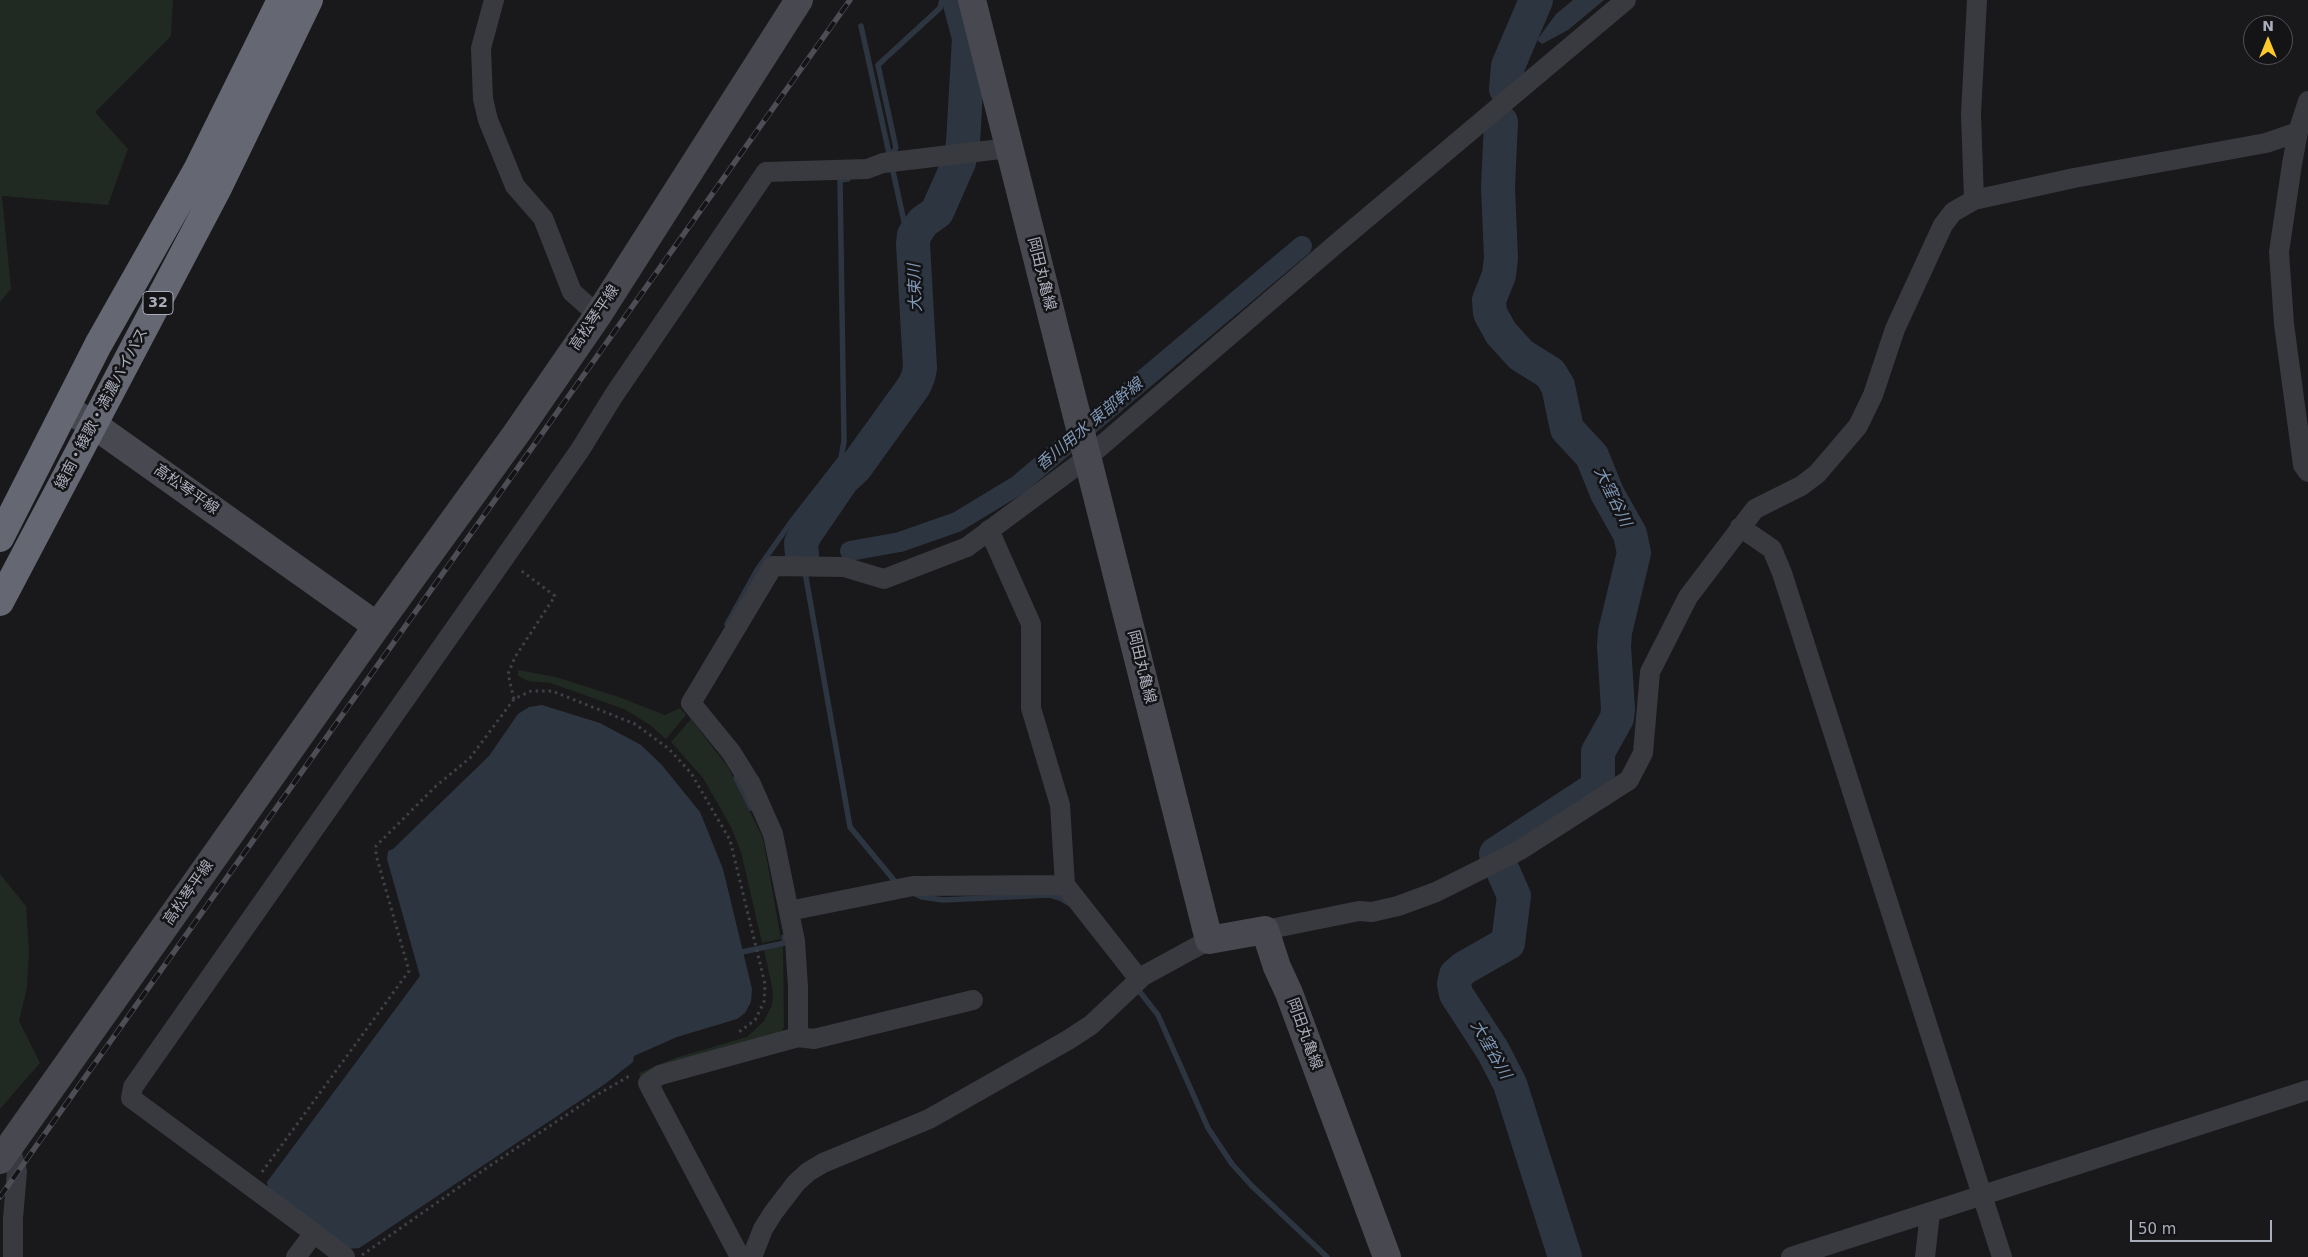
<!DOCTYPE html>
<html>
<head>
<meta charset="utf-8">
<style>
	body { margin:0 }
	#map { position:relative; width:2308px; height:1257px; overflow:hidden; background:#19181b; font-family:"DejaVu Sans",sans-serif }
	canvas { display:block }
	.north { position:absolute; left:2243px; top:15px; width:50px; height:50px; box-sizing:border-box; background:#141316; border:1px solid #505158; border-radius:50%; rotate:0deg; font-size:14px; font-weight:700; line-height:20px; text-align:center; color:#aaaebb }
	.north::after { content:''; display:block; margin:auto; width:18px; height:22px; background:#ffc92c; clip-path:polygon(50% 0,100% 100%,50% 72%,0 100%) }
	.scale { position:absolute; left:2130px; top:1220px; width:142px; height:22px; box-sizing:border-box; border:2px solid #aaaebb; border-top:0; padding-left:6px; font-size:15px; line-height:18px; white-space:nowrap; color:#aaaebb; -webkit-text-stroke:4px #141316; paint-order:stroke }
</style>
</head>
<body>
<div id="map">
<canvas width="2308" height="1257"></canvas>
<div class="north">N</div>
<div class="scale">50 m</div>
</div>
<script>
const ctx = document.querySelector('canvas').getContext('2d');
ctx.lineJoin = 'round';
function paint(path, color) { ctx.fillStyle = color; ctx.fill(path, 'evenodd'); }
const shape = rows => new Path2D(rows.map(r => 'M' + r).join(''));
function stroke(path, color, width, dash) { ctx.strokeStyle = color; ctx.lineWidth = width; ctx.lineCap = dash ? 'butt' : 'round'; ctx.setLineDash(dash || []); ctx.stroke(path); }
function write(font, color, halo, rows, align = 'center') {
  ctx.font = font + ' "DejaVu Sans","Noto Sans JP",sans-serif'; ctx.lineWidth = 5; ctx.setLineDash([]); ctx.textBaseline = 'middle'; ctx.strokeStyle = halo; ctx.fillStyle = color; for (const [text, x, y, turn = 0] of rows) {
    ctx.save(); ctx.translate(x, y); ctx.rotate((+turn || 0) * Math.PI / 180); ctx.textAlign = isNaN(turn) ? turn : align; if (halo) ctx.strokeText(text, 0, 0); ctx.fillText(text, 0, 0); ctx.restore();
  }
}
paint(shape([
	[0,0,173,0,171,36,95,112,128,149,108,205,2,196,11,289,0,302],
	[518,670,556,677,619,697,665,715,680,708,686,715,666,739,650,725,624,709,550,683,528,681,518,676],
	[691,719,728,767,763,838,781,939,762,943,741,852,731,827,703,778,671,742],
	[0,874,26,906,29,951,27,988,19,1021,40,1063,0,1109],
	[783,946,784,1027,779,1036,646,1076,640,1076,639,1073,675,1058,747,1037,764,1021,772,1005,773,992,764,950]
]), '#202922');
paint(shape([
	[1573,0,1604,0,1568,30,1542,44,1537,40,1556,14],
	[542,705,600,723,641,745,661,764,700,812,723,869,752,989,751,1002,745,1013,737,1019,677,1037,634,1056,633,1062,605,1084,370,1241,359,1248,348,1249,268,1188,267,1182,420,976,387,859,388,851,393,849,489,756,518,714,529,707]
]), '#2d3640');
stroke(shape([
	[890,157,896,148,878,65,940,8,942,0],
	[843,479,853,460,907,387,914,371,914,355,907,235,861,26],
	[791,522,806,533],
	[802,555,850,827,898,885],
	[727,624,757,570,791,522,841,458,844,441,840,180,848,179],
	[736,778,751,808],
	[913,893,922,897,943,900,1050,895,1060,898,1070,904],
	[737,953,785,943,784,937],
	[1136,987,1158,1015,1208,1128,1232,1164,1252,1186,1327,1257]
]), '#2d3640', 5.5);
stroke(shape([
	[850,551,900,542,957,522,1018,485,1302,246]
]), '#2d3640', 20);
stroke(shape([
	[1506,89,1508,66,1536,0],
	[802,555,801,543,806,533,843,479,855,468,914,386,918,377,920,368,913,244,914,235,923,222,937,212,959,162,963,143,969,38,959,0],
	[1496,854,1595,789,1598,782,1598,752,1617,718,1618,709,1614,646,1615,632,1634,553,1630,534,1607,493,1592,456,1567,429,1558,386,1550,373,1521,355,1501,333,1490,313,1489,300,1499,275,1501,258,1498,187,1501,122],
	[1503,871,1514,896,1508,943,1464,968,1456,975,1454,984,1456,994,1493,1051,1510,1084,1565,1257]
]), '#2d3640', 34);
stroke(shape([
	[514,699,508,674,515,657,555,596,519,569],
	[262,1172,409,971,376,855,376,846,436,786,470,758,514,699,531,691,552,691,635,724,669,749,691,773,730,840,765,984,764,1002,755,1020,739,1032],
	[362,1255,488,1167,595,1096,631,1075]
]), '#3f4147', 3, [2.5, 4]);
stroke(shape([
	[494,0,481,48,483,99,488,120,515,186,543,218,572,292,598,315],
	[2308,101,2298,132,2292,164,2279,252,2284,324,2303,465,2308,472],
	[1974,200,1971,114,1977,0],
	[1740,527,1772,549,1782,573,2002,1257],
	[1065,885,1139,979],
	[789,911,913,886,1065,885,1060,805,1031,708,1031,624,989,530],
	[1265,930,1359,911,1372,912,1398,906,1436,892,1520,850,1629,780,1643,753,1650,672,1688,597,1755,509,1801,486,1817,474,1858,426,1873,395,1895,329,1943,225,1953,212,1974,200,2074,178,2266,143,2298,132],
	[798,1037,798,987,795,941,773,834,751,784,731,752,691,703,773,566,844,567,884,579,967,547,1087,458,1336,244,1626,0],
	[10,1147,17,1172,13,1218,13,1257],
	[314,1233,131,1098,133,1087,580,450,614,395,766,172,867,169,883,163,1009,148],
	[296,1257,314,1233,345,1257],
	[740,1257,648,1083,660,1075,798,1037,814,1039,973,1000],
	[752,1257,763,1229,773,1213,796,1183,808,1172,823,1163,929,1119,1068,1040,1091,1025,1143,976,1209,940],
	[1791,1257,2308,1090],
	[1925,1257,1930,1213]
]), '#393a40', 20);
stroke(shape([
	[972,0,1209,940,1265,930,1277,967,1289,993,1387,1257],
	[67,409,94,425,377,626],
	[0,1160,377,626,516,434,598,315,799,0]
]), '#474850', 28);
stroke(shape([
	[0,538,98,345,197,170,281,0],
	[0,602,218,188,309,0]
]), '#656772', 28);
const rail = shape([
	[0,1197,850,0]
]);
stroke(rail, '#4c4d55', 5.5);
stroke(rail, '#141316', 4, [11]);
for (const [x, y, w] of [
	[158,303,30]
]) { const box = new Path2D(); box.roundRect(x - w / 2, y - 11.5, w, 23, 4); ctx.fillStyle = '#141316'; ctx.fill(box); stroke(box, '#aaaebb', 1); }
write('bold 14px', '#aaaebb', null, [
	["32",158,303]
]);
write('15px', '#aaaebb', '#141316', [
	["岡田丸亀線",1041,274,76],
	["高松琴平線",595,318,-56],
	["綾南・綾歌・満濃バイパス",102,409,-62],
	["高松琴平線",186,490,35],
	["岡田丸亀線",1141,667,76],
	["高松琴平線",189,893,-55],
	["岡田丸亀線",1304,1034,70]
]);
write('italic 16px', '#7f99b8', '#141316', [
	["大束川",916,288,-92],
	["香川用水 東部幹線",1090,425,-40],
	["大窪谷川",1612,497,64],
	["大窪谷川",1490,1050,60]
]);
</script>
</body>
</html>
